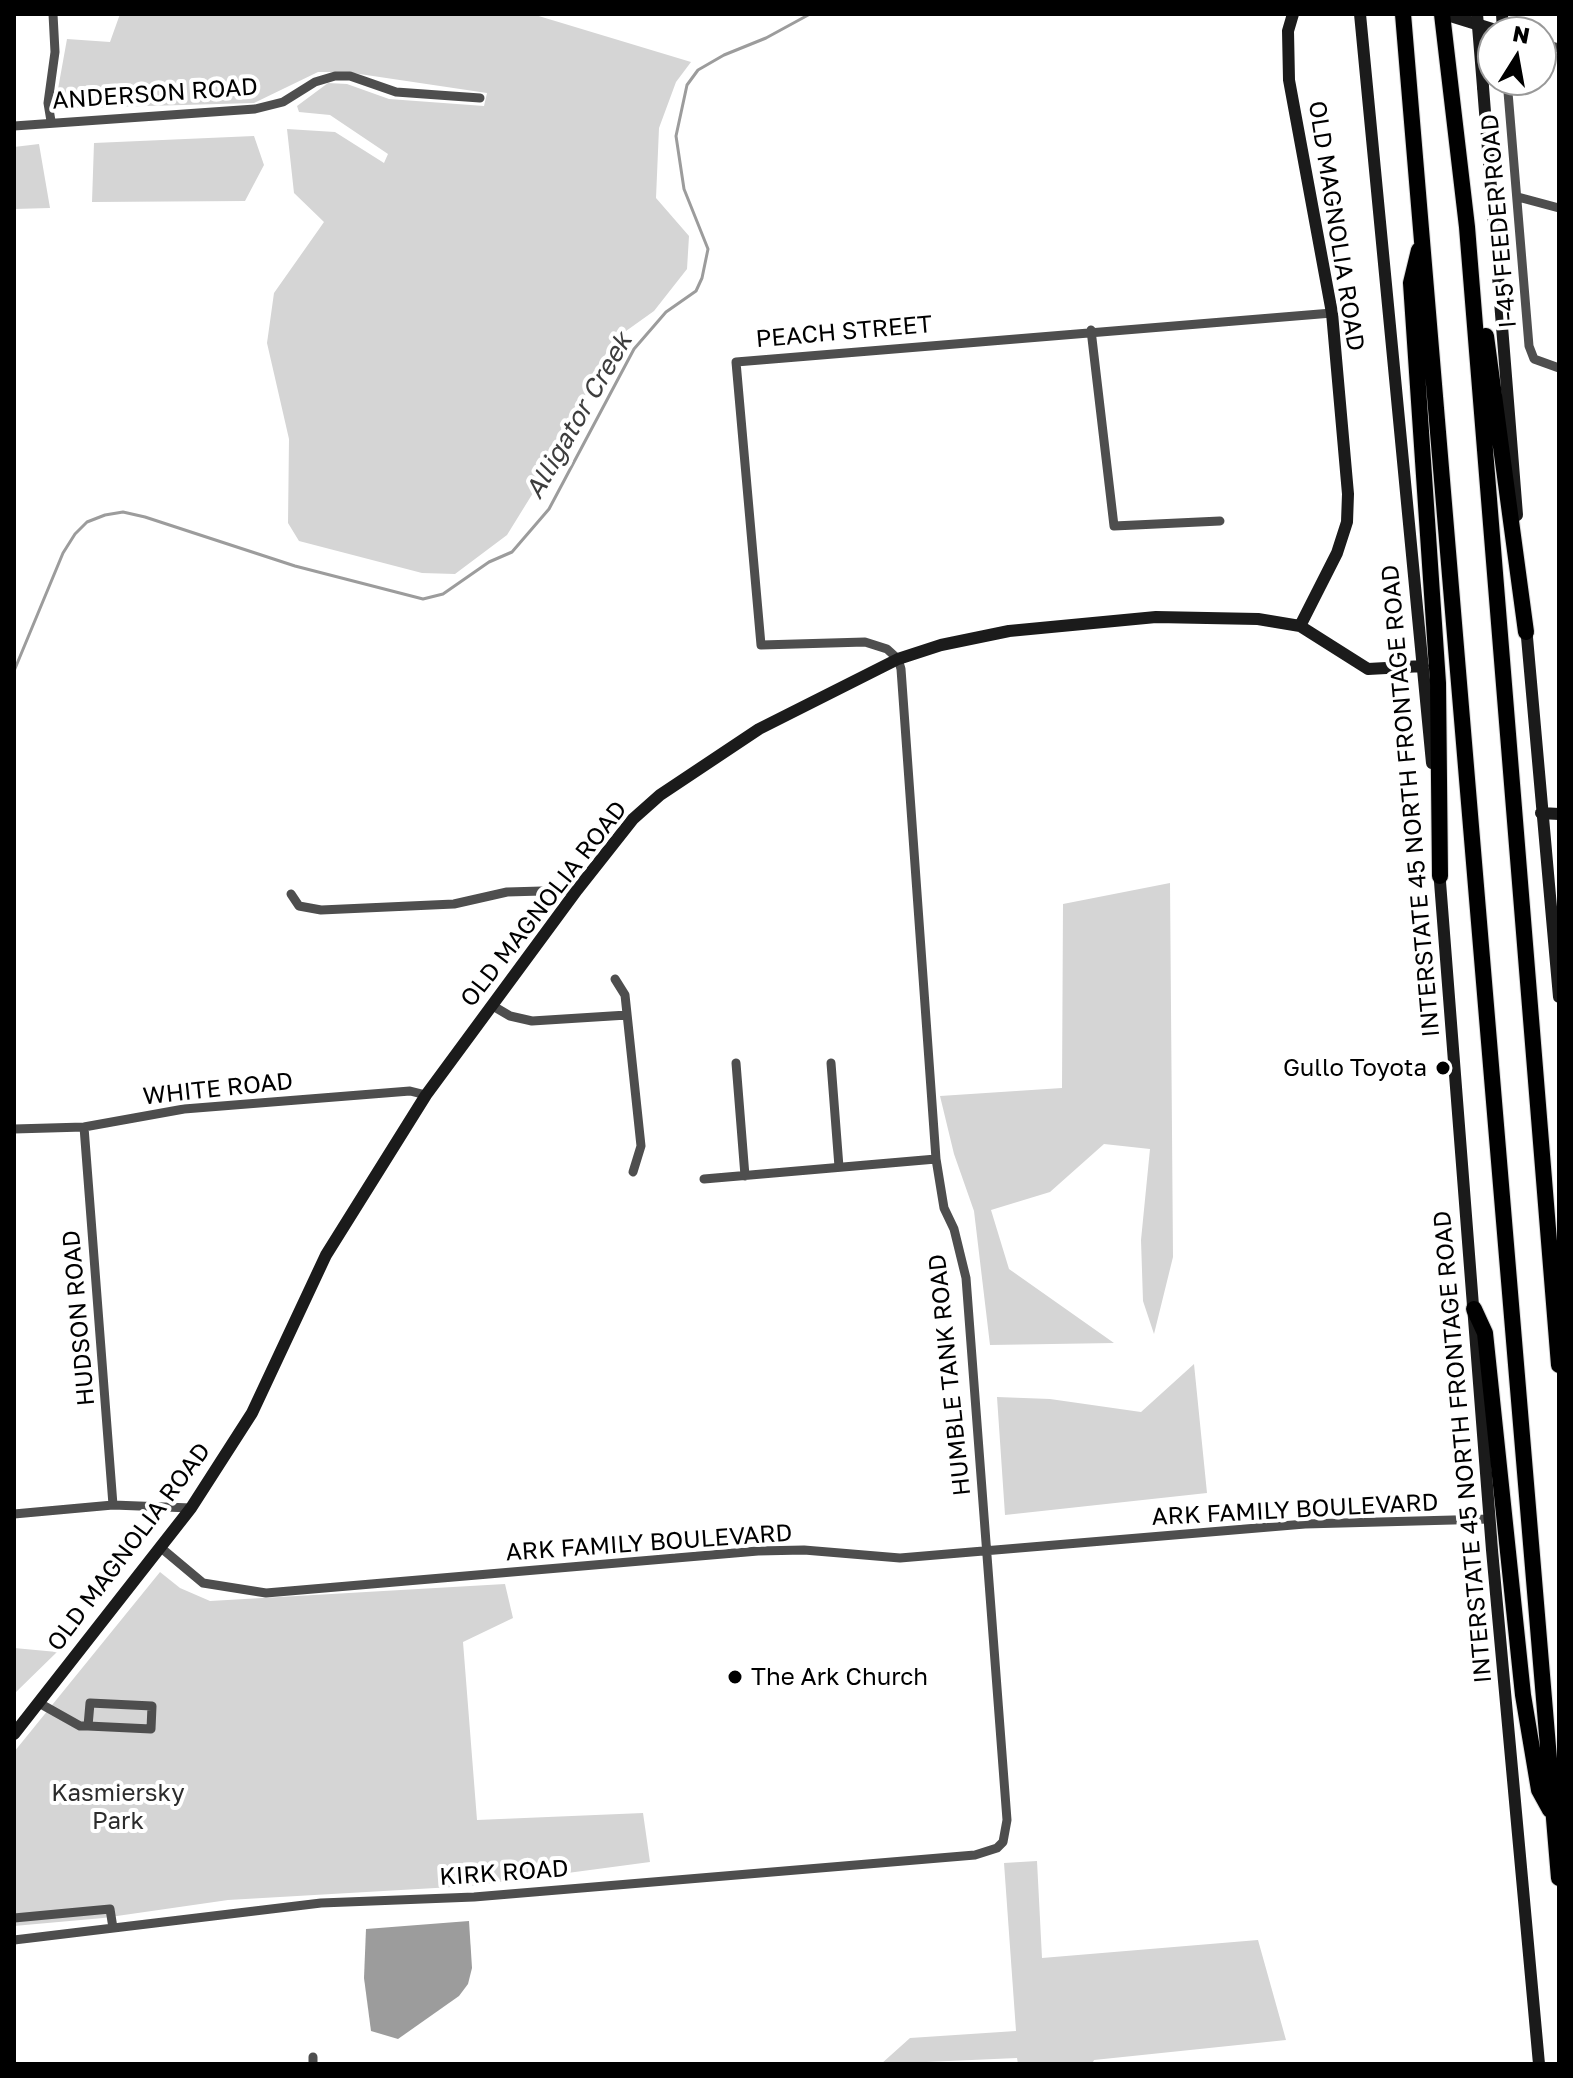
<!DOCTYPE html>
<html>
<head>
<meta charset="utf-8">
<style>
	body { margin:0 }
	#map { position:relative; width:1573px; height:2078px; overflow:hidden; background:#fff; font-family:"Golos Text",sans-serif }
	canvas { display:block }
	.frame { position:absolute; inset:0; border:16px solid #000; pointer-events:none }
	.north { position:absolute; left:1477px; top:16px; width:80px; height:80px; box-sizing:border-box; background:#fff; border:2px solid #999; border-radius:50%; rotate:11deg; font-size:22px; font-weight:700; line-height:32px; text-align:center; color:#000 }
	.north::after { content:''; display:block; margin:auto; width:28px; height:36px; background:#000; clip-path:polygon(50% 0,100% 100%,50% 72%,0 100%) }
</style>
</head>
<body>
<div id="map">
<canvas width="1573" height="2078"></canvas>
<div class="frame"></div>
<div class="north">N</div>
</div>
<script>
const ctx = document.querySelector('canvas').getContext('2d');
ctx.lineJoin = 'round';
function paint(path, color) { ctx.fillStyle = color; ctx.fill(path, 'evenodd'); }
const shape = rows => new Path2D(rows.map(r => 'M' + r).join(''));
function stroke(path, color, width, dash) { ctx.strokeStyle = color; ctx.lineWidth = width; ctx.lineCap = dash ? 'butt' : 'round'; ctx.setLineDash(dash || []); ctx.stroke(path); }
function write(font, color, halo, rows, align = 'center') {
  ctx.font = font + ' "Golos Text",sans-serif'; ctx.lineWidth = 8; ctx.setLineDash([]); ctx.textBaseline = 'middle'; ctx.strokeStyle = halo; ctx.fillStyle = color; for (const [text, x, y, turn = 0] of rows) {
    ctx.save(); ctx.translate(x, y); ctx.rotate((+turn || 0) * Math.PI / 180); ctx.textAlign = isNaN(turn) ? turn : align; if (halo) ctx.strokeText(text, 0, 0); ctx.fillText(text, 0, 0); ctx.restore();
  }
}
paint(shape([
	[120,14,532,14,691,62,676,82,659,128,656,198,689,236,687,269,654,311,612,341,554,459,507,535,455,574,422,573,299,541,288,523,289,439,267,343,274,293,324,222,294,193,287,129,335,132,384,163,388,154,330,115,299,112,297,106,328,83,347,84,389,99,484,106,487,93,346,72,318,72,254,103,77,108,58,89,67,39,110,42],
	[254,136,264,165,245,201,92,202,94,143],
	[39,144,50,208,14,209,14,147],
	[1170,883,1173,1257,1154,1334,1143,1301,1141,1240,1150,1149,1104,1144,1050,1192,991,1210,1009,1269,1114,1343,990,1345,974,1211,954,1154,940,1096,1062,1088,1063,904],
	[1194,1364,1207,1493,1005,1515,997,1397,1050,1399,1141,1412],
	[160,1572,180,1588,210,1601,505,1584,513,1618,463,1642,477,1820,643,1813,650,1862,470,1886,228,1900,103,1918,14,1926,14,1752],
	[14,1648,57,1652,14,1694],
	[1037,1861,1042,1958,1258,1940,1286,2040,1094,2060,1092,2064,1018,2064,1017,2058,881,2064,910,2038,1016,2031,1004,1863]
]), '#d5d5d5');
paint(shape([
	[469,1921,472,1968,468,1984,459,1996,398,2039,371,2031,364,1978,366,1929]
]), '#9c9c9c');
stroke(shape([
	[14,671,63,553,75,534,87,522,105,515,123,512,145,517,295,566,423,599,443,594,489,562,512,552,549,509,634,349,666,312,696,291,702,278,708,249,684,189,676,136,687,85,698,70,724,55,766,38,810,14]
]), '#9c9c9c', 3);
const highway = shape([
	[1403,14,1559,1878],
	[1442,14,1467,227,1559,1365],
	[1419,250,1411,283,1438,683,1440,876],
	[1486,336,1526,632],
	[1474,1309,1485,1333,1523,1695,1539,1790,1550,1810]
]);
stroke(highway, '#dbdbdb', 18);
stroke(shape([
	[1541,43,1559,48],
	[1507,80,1529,346,1534,359,1559,368],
	[51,121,48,103,55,52,53,14],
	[14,126,255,109,283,102,315,82,335,76,350,76,396,92,480,98],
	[1518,197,1559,208],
	[1091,330,1114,526,1220,521],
	[291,894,299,906,321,910,454,904,507,892,577,890],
	[615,979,625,995,641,1146,633,1172],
	[493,1006,510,1016,532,1021,627,1015],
	[736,1063,745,1176],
	[831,1063,839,1167],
	[84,1127,113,1505],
	[14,1129,84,1127,184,1109,410,1091,426,1095],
	[704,1179,936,1159],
	[14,1514,113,1505,191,1508],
	[160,1547,203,1583,266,1593,758,1551,804,1550,900,1558,1305,1524,1490,1519],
	[39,1703,80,1726,88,1726,151,1729,152,1706,90,1703,88,1726],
	[14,1918,110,1909,113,1928],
	[14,1940,321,1903,474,1897,975,1855,997,1848,1003,1842,1007,1820,966,1278,954,1229,944,1208,936,1159,901,669,898,659,887,649,865,642,761,645,736,362,1332,313],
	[313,2057,313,2064]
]), '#4e4e4e', 9);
stroke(shape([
	[1360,14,1432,763],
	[1444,14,1502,32],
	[1502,14,1503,32],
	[1483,87,1517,515],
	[1300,626,1368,669,1423,666],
	[1526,626,1559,997],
	[1541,813,1559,814],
	[1439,869,1492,1550,1539,2064],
	[14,1734,191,1508,252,1413,326,1255,426,1095,577,890,633,819,660,795,759,729,898,659,941,645,1009,631,1156,617,1258,619,1300,626,1337,553,1347,522,1348,494,1332,313,1289,80,1288,31,1293,14]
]), '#1b1b1b', 12);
stroke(highway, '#000', 16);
stroke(shape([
	[1477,14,1483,87]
]), '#1b1b1b', 12);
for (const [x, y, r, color] of [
	[1443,1068,8,"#000"],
	[735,1677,8,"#000"]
]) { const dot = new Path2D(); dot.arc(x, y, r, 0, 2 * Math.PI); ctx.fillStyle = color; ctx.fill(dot); stroke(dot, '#fff', 3); }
write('24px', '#000', '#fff', [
	["ANDERSON ROAD",155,94,-4],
	["I-45 FEEDER ROAD",1499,221,-95],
	["OLD MAGNOLIA ROAD",1336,226,81],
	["PEACH STREET",844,332,-5],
	["INTERSTATE 45 NORTH FRONTAGE ROAD",1411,801,-95],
	["OLD MAGNOLIA ROAD",544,904,-52],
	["WHITE ROAD",218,1089,-6],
	["HUDSON ROAD",79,1318,-95],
	["HUMBLE TANK ROAD",950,1375,-96],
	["INTERSTATE 45 NORTH FRONTAGE ROAD",1463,1447,-95],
	["ARK FAMILY BOULEVARD",1295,1510,-3],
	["ARK FAMILY BOULEVARD",649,1543,-4],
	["OLD MAGNOLIA ROAD",129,1547,-53],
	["KIRK ROAD",504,1873,-4]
]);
write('24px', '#000', '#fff', [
	["Gullo Toyota",1427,1068],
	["The Ark Church",751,1677,"left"]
], 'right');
write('24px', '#2c2c2c', '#fff', [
	["Kasmiersky",118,1793],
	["Park",118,1821]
]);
write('italic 26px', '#3d3d3d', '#fff', [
	["Alligator Creek",579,416,-60]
]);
</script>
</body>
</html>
